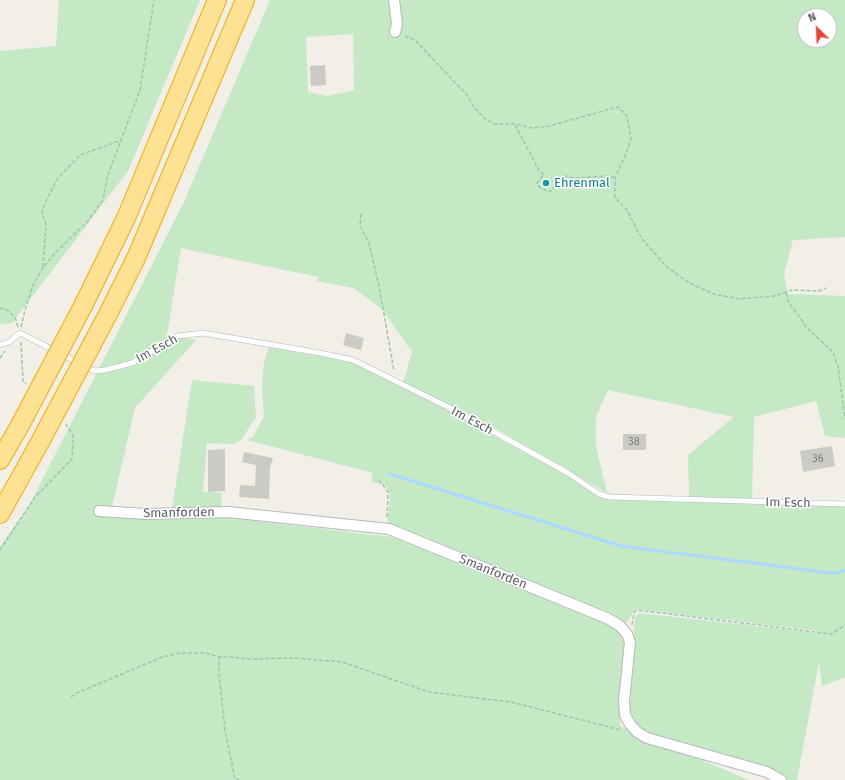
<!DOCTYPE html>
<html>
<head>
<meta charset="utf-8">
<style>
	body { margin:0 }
	#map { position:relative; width:845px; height:780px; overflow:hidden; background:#f1efe8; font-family:"Fira Sans",sans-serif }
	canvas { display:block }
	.north { position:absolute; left:797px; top:8px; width:40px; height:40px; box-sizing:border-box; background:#fff; border:1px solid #bfc1c3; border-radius:50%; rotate:336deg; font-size:11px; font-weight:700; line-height:16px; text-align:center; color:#5f6368 }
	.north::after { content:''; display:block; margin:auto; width:14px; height:18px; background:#ea4335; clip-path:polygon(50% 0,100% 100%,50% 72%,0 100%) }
</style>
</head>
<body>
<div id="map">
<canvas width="845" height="780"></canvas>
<div class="north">N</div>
</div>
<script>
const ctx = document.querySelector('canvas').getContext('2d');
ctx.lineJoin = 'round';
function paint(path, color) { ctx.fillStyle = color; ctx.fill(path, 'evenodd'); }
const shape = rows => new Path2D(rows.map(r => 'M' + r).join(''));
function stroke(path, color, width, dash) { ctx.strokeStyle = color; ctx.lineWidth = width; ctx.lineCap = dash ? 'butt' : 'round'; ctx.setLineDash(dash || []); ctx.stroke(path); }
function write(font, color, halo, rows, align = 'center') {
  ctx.font = font + ' "Fira Sans",sans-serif'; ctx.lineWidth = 3; ctx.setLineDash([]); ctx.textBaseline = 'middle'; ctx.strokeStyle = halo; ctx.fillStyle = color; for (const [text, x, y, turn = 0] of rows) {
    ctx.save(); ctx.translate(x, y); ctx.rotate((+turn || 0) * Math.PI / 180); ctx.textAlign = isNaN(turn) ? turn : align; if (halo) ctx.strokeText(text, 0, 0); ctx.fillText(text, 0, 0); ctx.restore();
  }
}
paint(shape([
	[59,0,200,0,128,171,12,323,0,324,0,51,56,46],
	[270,0,845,0,845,237,793,240,784,274,788,294,845,296,845,438,825,436,816,401,754,417,752,499,689,497,688,455,734,417,608,390,596,417,596,446,607,493,477,418,403,383,412,352,381,308,353,288,317,281,318,277,181,248,167,335,196,340,135,408,110,516,229,518,392,537,611,622,621,633,626,643,620,726,749,780,0,780,0,547,30,504,184,202],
	[805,16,829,16,829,40,805,40],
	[353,34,354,90,327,96,308,92,306,37],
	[269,347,352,362,456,414,566,474,598,495,663,501,845,505,845,677,822,686,819,662,797,780,781,780,644,733,637,727,629,710,635,617,639,613,820,633,820,631,636,609,624,626,387,527,390,493,385,485,371,482,373,473,247,440,253,437,264,416,262,387,264,362],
	[192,380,254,386,256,417,241,440,233,444,207,443,203,492,222,493,221,511,172,509]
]), '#c5e8c5');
stroke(shape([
	[390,474,621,546,830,573,837,573,845,570]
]), '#aadaff', 3);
paint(shape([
	[325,65,326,85,311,86,310,66],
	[346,333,364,338,361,350,343,345],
	[623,434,646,434,646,450,623,450],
	[832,446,835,466,803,472,800,451],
	[225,449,225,491,208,492,208,450],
	[244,452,273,458,270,467,269,499,239,497,240,485,255,486,256,465,242,462]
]), '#cccac5');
const lane = shape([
	[0,345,9,342,20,333,94,371,105,370,132,363,177,336,203,333,320,353,353,360,458,412,568,473,599,494,610,497,845,504]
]);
const street = shape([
	[394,0,397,24,395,32],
	[99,511,146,514,228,512,389,529,609,619,620,626,627,634,630,642,624,701,625,715,630,724,637,732,647,738,767,772,781,780]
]);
const highway = shape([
	[84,304,126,218,217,0],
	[107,316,136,258,245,0],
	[0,460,18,429],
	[0,514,40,442]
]);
stroke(lane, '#b5b8bc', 6);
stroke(street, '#b5b8bc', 12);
stroke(highway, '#f9ab00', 20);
stroke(shape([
	[405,36,415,40,467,95,474,107,485,119,494,124,515,124,532,128,549,126,618,107,627,116,631,138,626,154,615,178,615,198,627,210,642,239,666,266,686,281,713,294,740,299,774,296,792,290,819,291,826,288],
	[515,125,540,172,544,174,537,183,540,188,550,192,555,186,556,180,565,176,575,178,608,176,615,178],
	[361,214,360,226,369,243,379,286,394,371],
	[43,267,46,225,42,212,46,201,58,178,80,155,122,140],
	[786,293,788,301,807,328,833,352,838,367,845,419],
	[0,308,7,310,15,317,18,327],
	[21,327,25,310,33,285,43,268,55,253,87,222,103,200,108,175,140,90,154,0],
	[21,342,23,381,26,384],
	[0,358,5,351],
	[379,480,388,492,387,519],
	[0,550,35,497,72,459,73,435,65,423],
	[632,625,634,613,637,610,832,634,845,625],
	[71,697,77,693,162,657,180,653,205,653,220,657],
	[240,780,235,779,225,730,219,674,219,659,222,656,247,659,294,658,342,662,429,692,511,702,621,730]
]), '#9cc7a9', 1.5, [4, 2]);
stroke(lane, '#fff', 5);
stroke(street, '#fff', 10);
stroke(highway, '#fde293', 18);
const highwayBridge = shape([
	[18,429,84,304],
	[40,442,107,316]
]);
stroke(highwayBridge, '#f9ab00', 20, []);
stroke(highwayBridge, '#fde293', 18);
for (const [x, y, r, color] of [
	[546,183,4,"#0f9aa8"]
]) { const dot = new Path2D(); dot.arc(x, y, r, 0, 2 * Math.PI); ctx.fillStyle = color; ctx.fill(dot); stroke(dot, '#fff', 1.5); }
write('11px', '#7a7d7f', null, [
	["38",634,442],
	["36",818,459]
]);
write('13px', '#0d838f', '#fff', [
	["Ehrenmal",554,183]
], 'left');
write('13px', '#5f6368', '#fff', [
	["Im Esch",157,349,-29],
	["Im Esch",472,421,28],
	["Im Esch",788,503,1],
	["Smanforden",179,513,-1],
	["Smanforden",493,572,22]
]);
</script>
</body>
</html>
